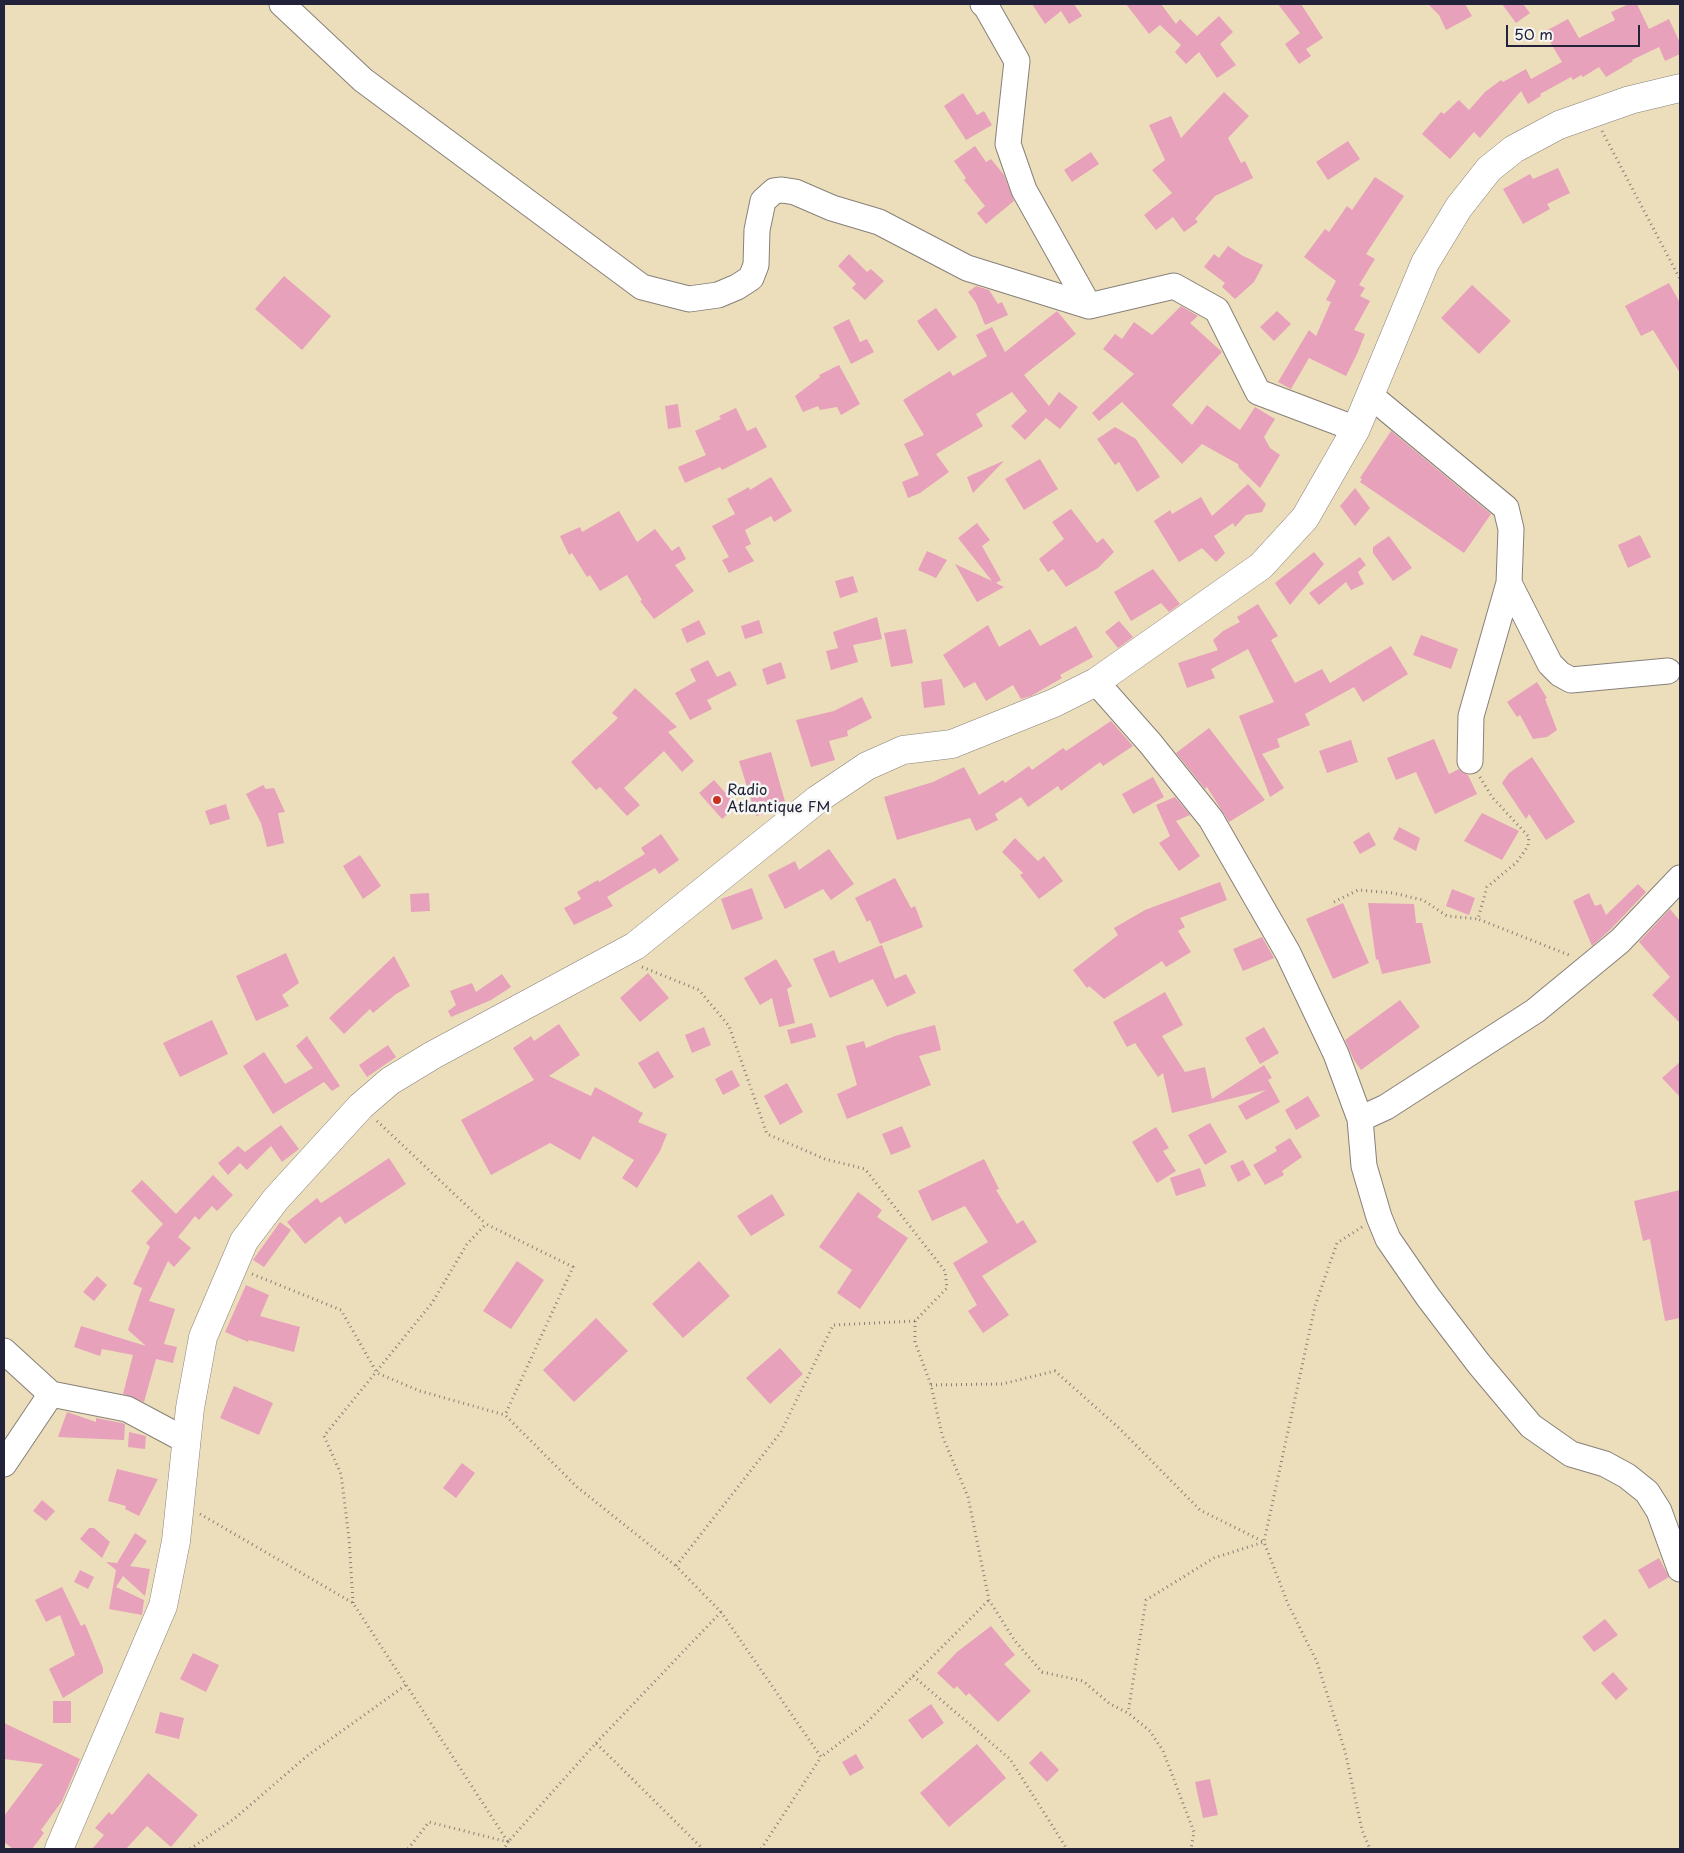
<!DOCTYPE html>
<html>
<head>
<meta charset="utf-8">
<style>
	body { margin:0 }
	#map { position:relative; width:1684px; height:1853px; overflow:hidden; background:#ecdeba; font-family:"Playpen Sans",sans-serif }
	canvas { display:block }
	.frame { position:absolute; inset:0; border:5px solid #22223b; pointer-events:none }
	.scale { position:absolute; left:1506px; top:25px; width:134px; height:22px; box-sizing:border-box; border:2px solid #22223b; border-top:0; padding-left:6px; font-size:15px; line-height:18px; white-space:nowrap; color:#22223b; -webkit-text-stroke:4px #f6f6f2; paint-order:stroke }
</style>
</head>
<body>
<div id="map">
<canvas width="1684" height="1853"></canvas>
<div class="frame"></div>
<div class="scale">50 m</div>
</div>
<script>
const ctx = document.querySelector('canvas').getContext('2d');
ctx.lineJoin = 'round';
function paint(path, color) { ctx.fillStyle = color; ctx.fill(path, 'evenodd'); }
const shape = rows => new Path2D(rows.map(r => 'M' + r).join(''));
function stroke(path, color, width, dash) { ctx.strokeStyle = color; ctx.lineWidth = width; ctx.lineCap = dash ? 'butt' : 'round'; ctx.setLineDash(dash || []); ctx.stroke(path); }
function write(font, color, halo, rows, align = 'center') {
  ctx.font = font + ' "Playpen Sans",sans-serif'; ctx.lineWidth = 5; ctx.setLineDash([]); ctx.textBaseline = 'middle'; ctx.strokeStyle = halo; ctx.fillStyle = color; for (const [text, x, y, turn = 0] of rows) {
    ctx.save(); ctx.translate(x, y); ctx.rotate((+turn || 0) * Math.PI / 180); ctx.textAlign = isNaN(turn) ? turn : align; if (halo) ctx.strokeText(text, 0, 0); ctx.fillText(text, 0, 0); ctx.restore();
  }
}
paint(shape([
	[1032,4,1074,4,1082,16,1069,24,1061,11,1045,24],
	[1126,4,1161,4,1176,24,1180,19,1197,36,1219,16,1233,32,1220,44,1236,65,1217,78,1199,52,1186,64,1175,52,1181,45,1160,25,1149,34],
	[1278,4,1301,4,1323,38,1306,49,1311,56,1299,64,1285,44,1300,33],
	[1428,4,1465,4,1472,16,1446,30,1439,15],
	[1502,4,1523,4,1530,13,1516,23],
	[1629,4,1637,4,1649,29,1669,19,1680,43,1680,54,1665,61,1659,47,1632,60,1633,61,1606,77,1599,67,1583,77,1581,75,1573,80,1571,77,1540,94,1541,96,1528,104,1521,91,1480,138,1474,132,1450,159,1422,134,1441,112,1444,114,1459,100,1469,110,1485,92,1501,80,1503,82,1526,69,1531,79,1562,62,1544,32,1568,19,1579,38,1615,20,1611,12],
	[1224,92,1249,116,1228,138,1241,163,1245,161,1253,178,1215,196,1195,219,1198,222,1184,232,1173,217,1156,230,1144,215,1172,193,1152,170,1165,160,1149,125,1171,116,1181,138],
	[963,93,977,115,984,111,992,125,966,140,944,106],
	[1348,141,1360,159,1328,180,1316,162],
	[975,146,986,162,991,159,1004,175,1014,201,986,224,977,213,985,206,964,180,966,178,954,161],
	[1091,152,1099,164,1072,182,1064,170],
	[1558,168,1570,193,1547,204,1550,209,1523,224,1503,189,1530,174,1533,179],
	[1375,177,1404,196,1366,254,1375,259,1359,285,1365,288,1360,296,1370,301,1354,330,1365,334,1357,354,1346,376,1309,358,1291,389,1278,382,1309,330,1316,336,1331,302,1326,300,1336,281,1304,257,1325,229,1329,232,1347,206,1352,210],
	[1228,246,1243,256,1263,265,1254,282,1235,299,1222,287,1225,283,1204,267,1214,254,1219,258],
	[849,254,867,272,871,269,884,281,865,300,852,288,856,284,838,266],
	[284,276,331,316,302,350,255,309],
	[1669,283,1680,303,1680,373,1653,330,1641,336,1625,306],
	[1472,285,1511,321,1479,354,1441,318],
	[976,286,989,290,998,304,1002,302,1008,315,985,325,976,303,968,292],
	[1181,306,1198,316,1190,323,1222,352,1172,405,1192,425,1207,405,1240,430,1255,407,1275,419,1264,437,1270,448,1280,455,1260,488,1239,468,1238,464,1202,444,1182,464,1122,402,1099,421,1092,413,1134,374,1103,349,1115,334,1122,339,1134,322,1152,335],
	[936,308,957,337,938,351,917,321],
	[1057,311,1076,334,1024,375,1049,406,1059,392,1078,407,1060,429,1046,418,1025,440,1011,426,1027,411,1012,392,976,414,983,426,936,454,949,472,920,493,908,498,902,482,919,475,904,444,924,435,903,400,950,371,953,376,987,356,976,335,992,327,1005,352],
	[1277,311,1291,324,1274,341,1260,327],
	[849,319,860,342,867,339,874,352,851,364,833,327],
	[839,365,860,404,841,415,837,407,820,410,818,406,803,412,795,396,820,377,819,375],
	[678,404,681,427,668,429,665,406],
	[736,408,747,431,756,427,767,447,722,470,720,467,685,483,678,467,706,455,695,431,721,419,719,416],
	[1115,427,1136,439,1160,477,1137,492,1119,462,1115,465,1097,439],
	[1391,431,1491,514,1464,553,1360,482,1362,479,1360,478],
	[1040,459,1058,489,1024,510,1005,479],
	[1003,461,1003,462,973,493,967,477],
	[771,477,792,511,774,522,771,516,745,530,751,544,745,547,754,561,729,573,722,560,729,557,712,526,735,514,727,499,749,487,750,490],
	[1248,484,1266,504,1262,512,1246,515,1235,527,1233,523,1214,536,1225,553,1216,562,1202,548,1179,562,1154,521,1170,510,1172,514,1201,497,1212,516],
	[1355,488,1370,508,1355,526,1340,506],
	[1071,509,1097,543,1103,538,1114,552,1098,568,1066,587,1053,569,1048,572,1039,559,1064,539,1052,522],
	[619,511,637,542,655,529,672,551,679,546,686,559,675,565,694,591,654,619,640,601,642,600,627,575,600,591,590,575,587,577,572,553,569,555,560,536,580,527,582,532],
	[977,523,990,540,982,546,1001,580,996,583,1004,587,977,602,955,564,992,581,958,538],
	[1640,535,1651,557,1628,568,1618,545],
	[1389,536,1412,568,1393,581,1373,553,1373,547],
	[927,551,947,560,936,578,918,570],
	[1314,552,1324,564,1290,605,1275,583],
	[1360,557,1366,565,1358,572,1364,584,1351,590,1346,582,1319,605,1309,593],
	[1153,569,1180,604,1169,612,1161,603,1131,621,1114,592],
	[853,576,858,592,840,598,835,581],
	[1258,604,1278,636,1271,640,1295,683,1322,669,1330,683,1391,646,1408,674,1363,702,1354,687,1305,714,1310,725,1277,739,1280,747,1262,754,1284,788,1270,797,1239,716,1274,702,1248,649,1211,669,1215,678,1187,688,1178,663,1218,650,1213,640,1223,631,1240,622,1237,617],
	[877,617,882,639,853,645,858,662,831,670,826,651,838,648,833,632],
	[699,620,706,634,687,643,681,629],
	[759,620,763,633,745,639,741,626],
	[1119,621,1133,637,1118,648,1105,632],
	[988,625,999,647,1030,629,1040,646,1076,626,1093,657,1060,675,1062,678,1031,696,1021,699,1013,685,986,701,975,682,964,688,943,655],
	[906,629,913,663,891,667,884,633],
	[1421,635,1458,649,1451,669,1413,655],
	[708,660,717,677,730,671,737,685,707,700,712,709,690,720,675,693,696,681,690,669],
	[781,662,786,678,767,685,762,669],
	[942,679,945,705,924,708,921,682],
	[1537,682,1547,698,1545,699,1557,730,1547,737,1533,739,1520,715,1517,717,1507,702],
	[635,688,677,727,668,732,694,761,682,772,664,751,624,788,640,805,627,816,600,787,596,790,571,762,618,718,612,713],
	[862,697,872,718,847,731,848,736,829,741,835,760,811,767,796,720,834,711],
	[1111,721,1133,746,1103,766,1100,762,1061,791,1058,786,1028,807,1021,797,995,814,998,820,976,831,970,818,897,840,884,797,933,782,964,767,979,795,1003,780,1005,783,1029,766,1032,770,1063,748,1066,751],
	[1209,728,1265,800,1229,822,1207,787,1205,789,1176,753],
	[1434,739,1449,774,1459,769,1468,775,1477,794,1435,814,1416,772,1396,780,1387,758],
	[1351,740,1358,762,1327,773,1319,751],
	[771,752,786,805,781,809,756,816,739,761],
	[1532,757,1575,822,1546,840,1529,814,1526,819,1502,783,1509,773],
	[1153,777,1164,797,1133,814,1122,794],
	[714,780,737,806,722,819,699,793],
	[263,785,266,789,274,788,285,812,278,813,284,843,267,847,261,823,246,794],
	[1175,797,1190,815,1176,821,1200,856,1179,871,1159,843,1170,836,1156,805],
	[226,804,230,819,210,825,205,811],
	[1482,813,1519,831,1502,860,1464,841],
	[1399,827,1420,838,1416,851,1393,839],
	[1369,832,1376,845,1360,854,1353,842],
	[661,834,679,860,659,874,655,868,607,897,613,906,574,925,564,908,581,899,577,892,598,880,599,882,645,854,641,848],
	[1015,838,1038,861,1044,856,1063,881,1039,899,1020,875,1023,873,1002,852],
	[829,849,854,884,831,900,823,889,785,909,768,875,795,861,799,870],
	[360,855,381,886,363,899,343,866],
	[895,878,911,908,915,906,923,927,880,944,870,920,867,922,855,898],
	[1220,882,1227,900,1180,918,1185,927,1178,931,1191,952,1166,967,1162,961,1104,999,1089,986,1087,988,1073,970,1118,935,1114,928,1145,910],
	[1638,884,1646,892,1610,930,1592,946,1573,901,1589,893,1595,906,1601,904,1606,915],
	[752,888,763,919,732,930,721,899],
	[1452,889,1475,898,1469,915,1446,906],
	[429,893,430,911,411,912,410,894],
	[1343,903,1369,963,1333,979,1306,919],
	[1368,903,1414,904,1416,923,1422,923,1431,963,1382,974,1378,959,1376,960],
	[1670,909,1680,921,1680,1023,1652,995,1670,977,1639,942],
	[1262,937,1274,958,1243,971,1233,949],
	[882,945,895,979,906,974,916,993,887,1007,873,979,830,998,813,959,834,950,839,963],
	[286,953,299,983,282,995,289,1006,256,1021,236,976],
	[394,956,410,986,396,994,373,1013,370,1009,344,1034,329,1018],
	[776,959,792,986,787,989,795,1023,779,1027,772,998,760,1005,744,978],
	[648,973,669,998,640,1022,620,998],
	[502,974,511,987,491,1000,451,1017,448,1011,456,1005,450,991,472,983,476,992],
	[1165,992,1183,1025,1162,1036,1185,1072,1205,1067,1212,1099,1264,1065,1272,1078,1268,1080,1280,1102,1246,1120,1238,1106,1266,1090,1172,1113,1163,1073,1158,1077,1135,1043,1127,1047,1113,1022],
	[1400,1000,1420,1027,1361,1070,1354,1060,1345,1040],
	[212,1020,228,1054,180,1077,163,1043],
	[812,1023,816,1037,791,1044,787,1030],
	[559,1024,580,1055,549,1076,591,1096,595,1087,643,1113,638,1122,667,1134,660,1151,637,1188,622,1178,634,1160,593,1136,580,1160,550,1143,491,1175,461,1120,534,1080,513,1048,531,1036,534,1041],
	[935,1025,941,1050,919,1056,931,1085,847,1119,837,1094,857,1085,846,1046,864,1041,866,1048,895,1036],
	[704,1027,711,1045,692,1053,685,1035],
	[1264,1027,1279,1053,1260,1064,1245,1038],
	[307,1036,340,1086,332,1091,324,1082,273,1114,243,1066,264,1052,285,1084,313,1068,296,1046],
	[388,1045,396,1057,367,1077,359,1065],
	[658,1051,674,1077,654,1089,638,1063],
	[1680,1062,1680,1097,1662,1078],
	[732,1070,740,1086,723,1095,715,1079],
	[787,1083,803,1112,780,1125,764,1096],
	[1308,1096,1320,1116,1296,1130,1285,1110],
	[1210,1123,1227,1152,1205,1165,1188,1135],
	[281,1125,299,1149,282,1162,271,1146,247,1170,240,1163,228,1175,218,1163,238,1146,245,1152],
	[902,1126,911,1147,891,1155,882,1134],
	[1156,1127,1169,1148,1163,1151,1176,1171,1157,1183,1132,1142],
	[1290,1138,1302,1157,1282,1171,1284,1175,1265,1185,1253,1165,1277,1151,1275,1147],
	[389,1158,406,1184,345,1224,340,1216,305,1244,287,1222,317,1198,321,1203],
	[984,1159,999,1189,996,1190,1017,1224,1023,1220,1037,1242,982,1276,1009,1315,983,1333,968,1311,977,1305,953,1263,988,1242,965,1206,932,1221,918,1191],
	[1243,1160,1251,1175,1238,1182,1230,1166],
	[1200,1168,1206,1186,1176,1196,1170,1178],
	[213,1175,233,1195,217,1211,212,1206,199,1220,195,1216,178,1237,191,1248,174,1267,168,1261,149,1301,175,1309,164,1344,177,1347,173,1363,156,1359,144,1402,123,1394,133,1355,102,1349,100,1356,74,1347,81,1326,146,1346,128,1330,142,1288,133,1284,150,1247,146,1243,163,1224,131,1191,142,1180,176,1214],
	[1680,1190,1680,1318,1665,1321,1650,1239,1643,1241,1634,1201],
	[858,1192,882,1210,877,1217,908,1238,860,1309,837,1293,852,1270,819,1247],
	[772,1194,785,1215,751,1236,737,1216],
	[280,1222,291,1230,264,1267,253,1260],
	[517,1261,544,1280,511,1329,483,1311],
	[699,1261,730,1296,683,1338,652,1304],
	[97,1276,107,1285,94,1301,83,1292],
	[246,1285,269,1295,260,1316,300,1327,294,1352,249,1340,248,1342,225,1332],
	[596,1318,628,1351,574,1402,543,1370],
	[780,1348,803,1374,770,1404,746,1378],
	[234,1386,273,1403,259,1435,220,1418],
	[67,1412,96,1422,96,1418,122,1423,125,1424,124,1440,58,1437],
	[129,1432,146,1436,145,1449,128,1447],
	[462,1463,475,1473,456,1498,443,1488],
	[117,1469,158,1479,139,1516,125,1509,126,1506,108,1501],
	[42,1500,55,1511,46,1521,33,1511],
	[89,1528,94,1528,110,1542,102,1558,80,1539],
	[135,1533,147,1541,130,1566,150,1569,145,1596,123,1576,116,1587,144,1600,142,1615,109,1609,116,1570,106,1562,117,1563],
	[1659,1558,1669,1577,1649,1589,1638,1570],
	[80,1570,94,1577,88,1589,74,1582],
	[62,1587,81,1626,85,1624,103,1668,103,1673,63,1698,49,1669,75,1655,60,1615,46,1622,35,1600],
	[1605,1619,1618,1635,1594,1652,1582,1637],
	[991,1626,1015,1655,1004,1664,1031,1691,998,1722,969,1693,966,1696,957,1686,954,1689,937,1673,957,1652],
	[193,1653,219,1665,206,1692,180,1679],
	[1613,1672,1628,1689,1616,1700,1601,1683],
	[53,1701,71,1701,71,1723,53,1723],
	[931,1704,944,1723,922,1739,908,1720],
	[160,1712,184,1718,179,1739,155,1733],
	[4,1723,80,1759,62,1801,41,1830,44,1833,32,1849,13,1849,4,1842,4,1816,43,1764,4,1759],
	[977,1744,1006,1778,949,1827,920,1793],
	[1041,1751,1059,1770,1047,1782,1029,1763],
	[856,1754,864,1768,850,1776,842,1762],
	[148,1773,198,1815,171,1847,147,1826,126,1849,92,1849,104,1835,95,1828,109,1812,112,1815],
	[1210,1779,1218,1815,1203,1818,1195,1782]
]), '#e7a1bb');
const minor = shape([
	[282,4,363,80,642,287,689,299,718,295,737,287,751,278,756,265,757,230,763,201,774,191,782,190,795,192,832,208,879,222,967,268,1089,306,1174,286,1217,310,1258,392,1356,429],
	[983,4,987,8,1017,61,1008,144,1024,190,1089,306],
	[1371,396,1506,508,1511,529,1509,583,1550,664,1560,674,1571,680,1668,671],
	[1096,682,1150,743,1211,819,1288,953,1336,1054,1360,1119,1364,1166,1379,1217,1388,1239,1428,1297,1479,1364,1531,1426,1571,1454,1605,1464,1627,1476,1647,1492,1659,1511,1680,1569],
	[1470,761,1471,716,1509,583],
	[1360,1119,1386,1107,1535,1011,1620,941,1680,878],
	[4,1351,51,1394,127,1409,187,1441],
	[4,1464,51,1394]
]);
const major = shape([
	[59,1849,163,1606,176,1541,190,1408,203,1337,244,1241,276,1199,361,1106,390,1081,433,1055,635,946,818,799,867,766,903,750,952,744,1054,703,1096,682,1261,566,1305,518,1356,429,1425,263,1459,207,1489,169,1514,149,1559,125,1630,100,1680,88]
]);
stroke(minor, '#87807a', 27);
stroke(major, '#87807a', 29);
stroke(shape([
	[1602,131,1680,279],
	[1480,777,1492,797,1529,837,1528,846,1517,862,1487,887,1478,919,1569,955],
	[1334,902,1358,890,1393,893,1423,900,1447,916,1478,919],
	[642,967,699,990,729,1026,767,1134,825,1159,865,1169,945,1271,947,1288,915,1321,915,1342,931,1385,942,1435,968,1497,989,1600,1015,1641,1042,1672,1083,1681,1110,1704,1128,1713,1150,1731,1163,1751,1194,1832,1191,1849],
	[377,1121,486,1224],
	[1362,1227,1337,1243,1315,1306,1264,1542,1288,1604,1317,1662,1345,1751,1362,1830,1370,1849],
	[252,1274,341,1310,377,1373,420,1391,505,1415,577,1487,676,1566],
	[915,1321,833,1325,781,1432,676,1566,721,1612,821,1757,865,1724,989,1600],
	[931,1385,1002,1384,1055,1371,1120,1429,1200,1510,1264,1542,1214,1558,1146,1600,1128,1713],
	[200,1514,353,1603,508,1842,596,1743,703,1849],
	[353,1603,349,1538,341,1474,324,1436,432,1303,467,1244,486,1224,573,1267,505,1415],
	[913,1676,1010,1759,1067,1849],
	[596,1743,721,1612],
	[190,1849,234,1819,307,1756,406,1685],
	[408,1849,429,1822,508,1842,504,1849],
	[761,1849,821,1757]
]), '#87807a', 3, [1, 4]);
stroke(minor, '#fff', 25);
stroke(major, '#fff', 28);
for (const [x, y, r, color] of [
	[717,800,5,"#c8321e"]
]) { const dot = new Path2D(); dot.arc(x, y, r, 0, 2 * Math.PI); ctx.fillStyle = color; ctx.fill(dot); stroke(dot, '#f6f6f2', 2); }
write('15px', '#22223b', '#f6f6f2', [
	["Radio",727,791],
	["Atlantique FM",727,808]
], 'left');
</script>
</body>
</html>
